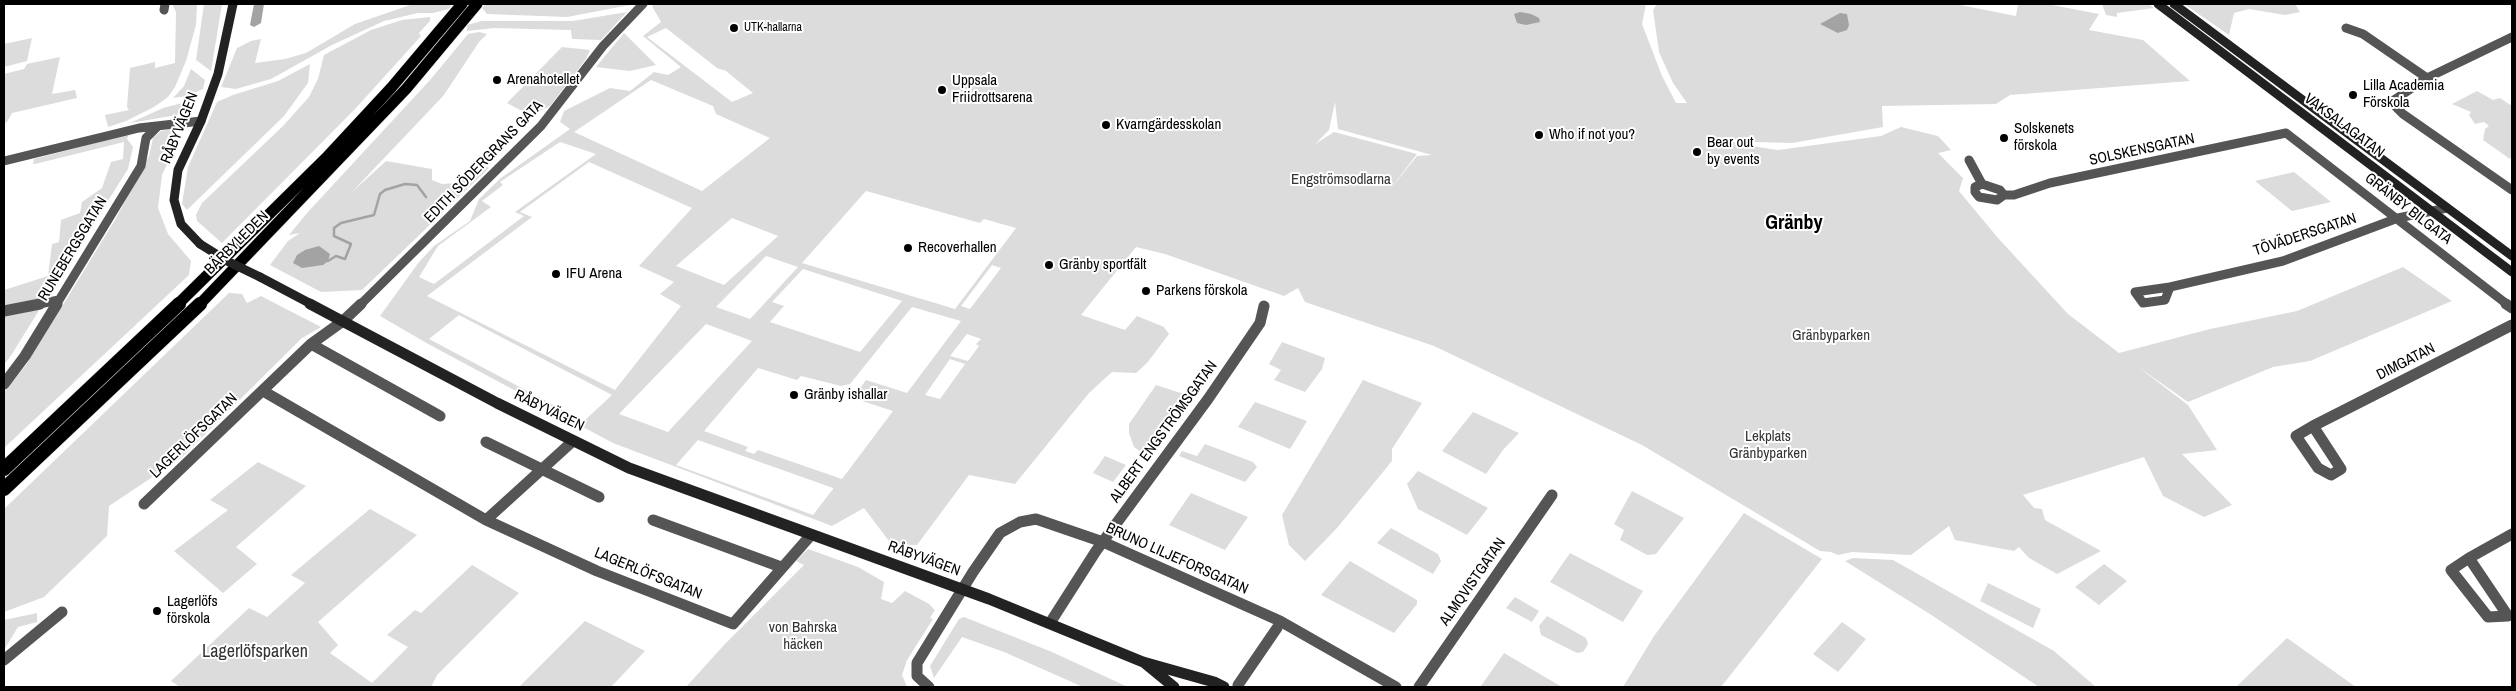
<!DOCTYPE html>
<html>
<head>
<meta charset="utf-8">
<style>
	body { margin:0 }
	#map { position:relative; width:2516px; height:691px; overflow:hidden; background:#fff; font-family:"Archivo Narrow",sans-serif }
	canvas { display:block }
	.frame { position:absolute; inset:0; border:5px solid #000; pointer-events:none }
</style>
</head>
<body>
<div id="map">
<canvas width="2516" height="691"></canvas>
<div class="frame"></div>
</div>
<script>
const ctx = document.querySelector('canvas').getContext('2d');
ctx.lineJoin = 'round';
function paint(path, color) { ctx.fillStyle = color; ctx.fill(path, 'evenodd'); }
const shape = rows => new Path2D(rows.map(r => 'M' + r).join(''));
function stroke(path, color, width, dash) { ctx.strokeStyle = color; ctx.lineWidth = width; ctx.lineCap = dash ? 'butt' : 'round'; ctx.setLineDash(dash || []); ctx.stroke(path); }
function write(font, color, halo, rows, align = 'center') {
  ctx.font = font + ' "Archivo Narrow",sans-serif'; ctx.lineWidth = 4; ctx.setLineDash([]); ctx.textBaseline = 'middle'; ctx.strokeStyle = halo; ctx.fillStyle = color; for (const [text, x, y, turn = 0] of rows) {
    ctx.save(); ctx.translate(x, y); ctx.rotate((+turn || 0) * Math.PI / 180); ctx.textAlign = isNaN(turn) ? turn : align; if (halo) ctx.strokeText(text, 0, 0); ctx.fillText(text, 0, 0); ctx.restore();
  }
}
paint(shape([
	[172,4,197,4,196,25,186,61,175,87,168,97,154,107,126,121,108,127,105,115,129,110,127,107,130,68,155,62,155,68,175,63,176,12],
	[204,4,222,4,211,71,196,60],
	[413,4,452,4,449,9,433,13,418,13,384,21,332,45,271,79,236,89,221,87,237,48,251,41,261,39,255,63,285,59,306,53,355,24],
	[486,4,635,4,567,17,487,14,482,8],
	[655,4,1646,4,1642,24,1662,76,1676,103,1687,103,1673,83,1659,52,1653,10,1657,4,1955,4,2016,16,2018,4,2047,4,2099,14,2089,30,2143,40,2190,81,2010,95,1996,104,1882,106,1883,127,1792,143,1755,142,1723,137,1738,144,1778,150,1881,136,1901,127,1938,136,1951,150,1938,153,1963,178,1959,191,1998,238,2068,314,2119,353,2210,329,2297,311,2403,267,2452,301,2310,361,2273,367,2188,402,2137,366,2188,405,2217,450,2182,454,2232,505,2204,517,2163,496,2144,457,2023,495,2034,508,2042,509,2045,520,2101,551,2057,574,2029,558,2019,547,2014,551,1955,540,1949,526,1911,555,1852,552,1838,555,1831,552,1820,551,1642,445,1434,346,1305,302,1298,288,1284,296,1165,254,1136,247,1081,315,1125,330,1137,316,1164,327,1169,334,1147,363,1136,373,1112,372,1089,393,1015,484,969,475,917,545,911,545,910,551,892,545,864,508,832,526,613,443,430,345,380,316,419,262,434,246,470,221,479,199,501,178,570,129,560,122,564,111,610,88,630,91,654,72,668,75,681,67,643,36,661,22,652,6],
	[666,28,717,68,726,71,753,93,732,102,647,37],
	[651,80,713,106,716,114,770,138,702,191,574,132],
	[1335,102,1338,129,1432,155,1417,156,1388,192,1417,154,1334,132,1315,144,1329,130],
	[560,142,596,154,515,212,524,216,434,284,419,277,438,246,491,207,482,201,503,185,500,182],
	[589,162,692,208,639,266,674,282,660,294,681,306,615,390,427,296,532,217,520,212],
	[866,191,980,223,984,219,1016,228,955,309,802,263],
	[732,218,778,236,724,285,676,266],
	[766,256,798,267,750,319,716,307],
	[992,265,1001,268,970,309,961,306],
	[803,269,902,301,860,352,770,322,784,306,772,302],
	[912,307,961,321,907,393,866,380,853,398,893,411,842,479,758,450,754,454,745,451,748,447,704,431,758,368,797,380,801,376,841,386,850,384],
	[459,315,612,395,584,421,429,339],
	[706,324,752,341,668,432,619,414],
	[967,334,981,339,976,344,979,346,968,361,950,356],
	[950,359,965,364,940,399,925,395],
	[698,440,833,488,833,489,813,515,676,465],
	[2102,4,2148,4,2154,8,2117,13,2117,17,2106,15],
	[2184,4,2295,4,2300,12,2285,15,2249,9,2234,13,2229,35],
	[627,12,601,40,572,39,571,30,494,28,467,31,467,25,482,21,573,21],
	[430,17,430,21,419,33,421,36,356,108,222,243,197,221,196,215,202,203,283,126,309,97,318,79,324,55,371,30,402,20],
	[479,32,487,34,479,42,444,95,351,193,386,161,432,169,432,180,442,184,456,183,480,163,489,168,362,290,321,292,270,265,288,241,300,233,289,235,307,213,431,79,468,34],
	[624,33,656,65,630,71,596,67],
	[32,38,27,61,4,67,4,44],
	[562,47,590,50,586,59,550,106,540,111,520,110,507,103],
	[60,57,52,94,75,90,77,98,12,113,7,122,4,123,4,74,24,69,27,64],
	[310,64,308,83,284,116,187,210,182,204,188,167,217,102,233,95,278,81],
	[191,69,205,80,203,89,187,96,173,98,184,86],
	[2477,91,2493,100,2500,98,2512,106,2512,154,2510,159,2483,140,2485,129,2489,126,2484,122,2475,124,2469,115,2471,112,2452,104],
	[186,102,195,104,177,115,130,123,163,108],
	[172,129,176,145,162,175,158,208,168,234,191,261,189,275,4,448,4,392,26,365,115,220,149,156,153,138,161,131],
	[129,134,127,139,133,147,128,169,49,294,46,297,4,306,4,290,48,276,52,244,59,242,61,220,80,213,82,202,102,188,111,162,123,159,124,142,35,164,33,164,34,159],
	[2294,172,2331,202,2292,211,2255,181],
	[229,293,242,294,247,303,261,296,321,327,302,338,181,458,109,506,107,536,44,597,4,612,4,509],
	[41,307,12,354,4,365,4,313],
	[1282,342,1325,358,1322,369,1305,392,1274,380,1281,370,1269,364],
	[1363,380,1422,403,1392,449,1392,461,1337,528,1305,561,1289,545,1282,515],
	[1156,385,1187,395,1182,402,1189,405,1179,415,1172,412,1163,424,1170,427,1150,458,1134,447,1129,433,1129,424],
	[1255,402,1307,421,1290,449,1238,427],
	[1473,412,1519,433,1503,450,1486,474,1442,451],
	[1205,444,1253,462,1257,467,1245,482,1179,456,1182,451,1197,456],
	[1105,456,1126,465,1113,482,1093,473],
	[258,462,306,486,236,547,257,564,223,593,174,551,228,510,210,500],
	[1418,471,1488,508,1467,535,1418,509,1407,484],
	[1632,491,1684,518,1656,554,1647,555,1620,540,1624,530,1614,524],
	[1191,493,1248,517,1225,550,1169,525],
	[370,509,417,535,318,622,338,645,330,653,372,683,408,647,387,635,415,610,421,613,472,565,519,593,437,675,431,687,180,687,171,681,249,608,267,617,305,583,291,575],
	[1744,513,1822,559,1721,687,1623,687,1654,636],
	[1391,528,1438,554,1441,561,1433,574,1377,543],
	[808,549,858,567,884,582,881,599,892,603,905,591,929,604,935,610,930,618,933,619,907,660,902,675,907,687,686,687,724,645,804,565,796,561],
	[1570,553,1643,591,1623,622,1550,582],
	[1853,558,1893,560,2054,651,2096,687,2039,687,1933,616,1845,561],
	[1350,561,1417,600,1417,604,1394,633,1321,595],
	[2104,564,2127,581,2099,605,2075,587],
	[1988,583,2041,609,2033,628,1980,601],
	[1515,597,1539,611,1532,622,1506,608],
	[37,613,37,622,18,627,4,650,4,620],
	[1547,616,1586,638,1588,644,1583,652,1577,653,1541,635,1539,626],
	[964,617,1052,652,1128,687,1083,687,1004,652,962,637,934,678,930,666,959,619],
	[585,621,645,651,611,687,519,687],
	[1842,622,1866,639,1838,672,1813,654],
	[2287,638,2356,687,2236,687],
	[1504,653,1562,687,1481,686]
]), '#dcdcdc');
paint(shape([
	[254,4,264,4,261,23,254,27,250,25],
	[1520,12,1531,14,1539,18,1540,22,1526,25,1517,23,1514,14],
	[1840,13,1847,14,1849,25,1847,30,1838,33,1820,24],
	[319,246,330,254,328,261,323,265,302,268,293,263,297,255,305,250]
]), '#a3a3a3');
stroke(shape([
	[328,261,336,256,345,259,351,244,334,236,334,228,341,223,374,215,380,194,385,190,405,184,417,185,426,197]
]), '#a3a3a3', 2.5);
const primaryFar1 = shape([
	[177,305,326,158,391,88,462,4],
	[199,305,406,89,477,4]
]);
const primary = shape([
	[4,469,179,304],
	[4,489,200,304]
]);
stroke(primaryFar1, '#dbdbdb', 12);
stroke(primary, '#dbdbdb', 15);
stroke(shape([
	[164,10,165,4],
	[2346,28,2363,34,2427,78],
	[2512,37,2427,78,2394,100,2396,107,2403,114,2512,190],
	[1969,160,1982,184],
	[4,161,139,128,201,121],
	[1982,184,2000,190,2004,195,1997,200,1979,197,1975,192,1975,187,1982,184],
	[2004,195,2014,195,2050,183,2286,133,2508,305],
	[2170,287,2165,300,2143,303,2135,292,2170,287],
	[2170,287,2283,261,2398,218,2447,208],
	[34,305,59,300],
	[56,305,141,166,146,138,158,126],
	[360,305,541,126,603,46,643,4]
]), '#555', 9);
stroke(shape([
	[2506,304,2512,308],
	[4,311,40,304],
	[311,344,440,416],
	[4,384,25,356,57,304],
	[263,391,486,520,597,571,733,624,811,535],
	[2313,426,2341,469,2331,475,2318,468,2296,436,2313,426],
	[2313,426,2512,325],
	[486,442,599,497],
	[144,504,311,344,343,321,361,304],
	[486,520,573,441],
	[653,520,781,567],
	[2469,558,2508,616,2488,617,2451,570,2469,558],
	[2469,558,2512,534],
	[1050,623,1096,551,1208,399,1260,323,1264,306],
	[4,660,62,612],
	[1238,685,1277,628],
	[929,687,917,676,917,663,973,572,1000,533,1020,522,1036,519,1103,542,1280,621,1396,687],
	[1419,687,1552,495]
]), '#555', 11);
stroke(shape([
	[2158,4,2512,272],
	[2174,4,2512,256],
	[200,244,181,224,174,200,178,170,201,121,218,74,233,4],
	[260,277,313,305]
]), '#222', 9);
stroke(shape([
	[310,304,497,403,629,468,989,599,1143,662,1214,682,1224,687],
	[1146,664,1174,687]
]), '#222', 11);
stroke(primaryFar1, '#000', 11);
stroke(primary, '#000', 14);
stroke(shape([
	[200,244,229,262,260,277]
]), '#222', 9);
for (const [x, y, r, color] of [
	[734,28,5,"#000"],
	[497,80,5,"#000"],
	[942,90,5,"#000"],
	[2353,95,5,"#000"],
	[1106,125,5,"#000"],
	[1539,135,5,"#000"],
	[2004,138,5,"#000"],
	[1697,152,5,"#000"],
	[908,248,5,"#000"],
	[1049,265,5,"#000"],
	[556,274,5,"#000"],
	[1146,291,5,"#000"],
	[794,395,5,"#000"],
	[157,611,5,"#000"]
]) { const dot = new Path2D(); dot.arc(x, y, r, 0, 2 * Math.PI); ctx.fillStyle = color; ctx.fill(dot); stroke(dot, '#fff', 2); }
write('12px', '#000', '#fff', [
	["UTK-hallarna",744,28]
], 'left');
write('15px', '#000', '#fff', [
	["Arenahotellet",507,80],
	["Uppsala",952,81],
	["Friidrottsarena",952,98],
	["Lilla Academia",2363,86],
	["Förskola",2363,103],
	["Kvarngärdesskolan",1116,125],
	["Solskenets",2014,129],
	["förskola",2014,146],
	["Who if not you?",1549,135],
	["Bear out",1707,143],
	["by events",1707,160],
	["Recoverhallen",918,248],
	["Gränby sportfält",1059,265],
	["IFU Arena",566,274],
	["Parkens förskola",1156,291],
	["Gränby ishallar",804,395],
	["Lagerlöfs",167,602],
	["förskola",167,619]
], 'left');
write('15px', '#000', '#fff', [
	["VAKSALAGATAN",2344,126,37],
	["RÅBYVÄGEN",180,128,-68],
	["SOLSKENSGATAN",2142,150,-12],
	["EDITH SÖDERGRANS GATA",484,162,-46],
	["GRÄNBY BILGATA",2408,209,38],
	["TÖVÄDERSGATAN",2305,235,-18],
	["BÄRBYLEDEN",237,243,-45],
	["RUNEBERGSGATAN",73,249,-59],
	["DIMGATAN",2406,362,-27],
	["RÅBYVÄGEN",549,411,26],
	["ALBERT ENGSTRÖMSGATAN",1164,432,-54],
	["LAGERLÖFSGATAN",194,436,-44],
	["RÅBYVÄGEN",924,559,20],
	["BRUNO LILJEFORSGATAN",1177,559,24],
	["LAGERLÖFSGATAN",648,574,22],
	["ALMQVISTGATAN",1473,582,-55]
]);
write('15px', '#333', '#fff', [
	["Engströmsodlarna",1341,180],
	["Gränbyparken",1831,336],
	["Lekplats",1768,437],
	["Gränbyparken",1768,454],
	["von Bahrska",803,628],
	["häcken",803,645]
]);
write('18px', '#333', '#fff', [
	["Lagerlöfsparken",255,652]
]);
write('bold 20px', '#000', '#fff', [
	["Gränby",1794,224]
]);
</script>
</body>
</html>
